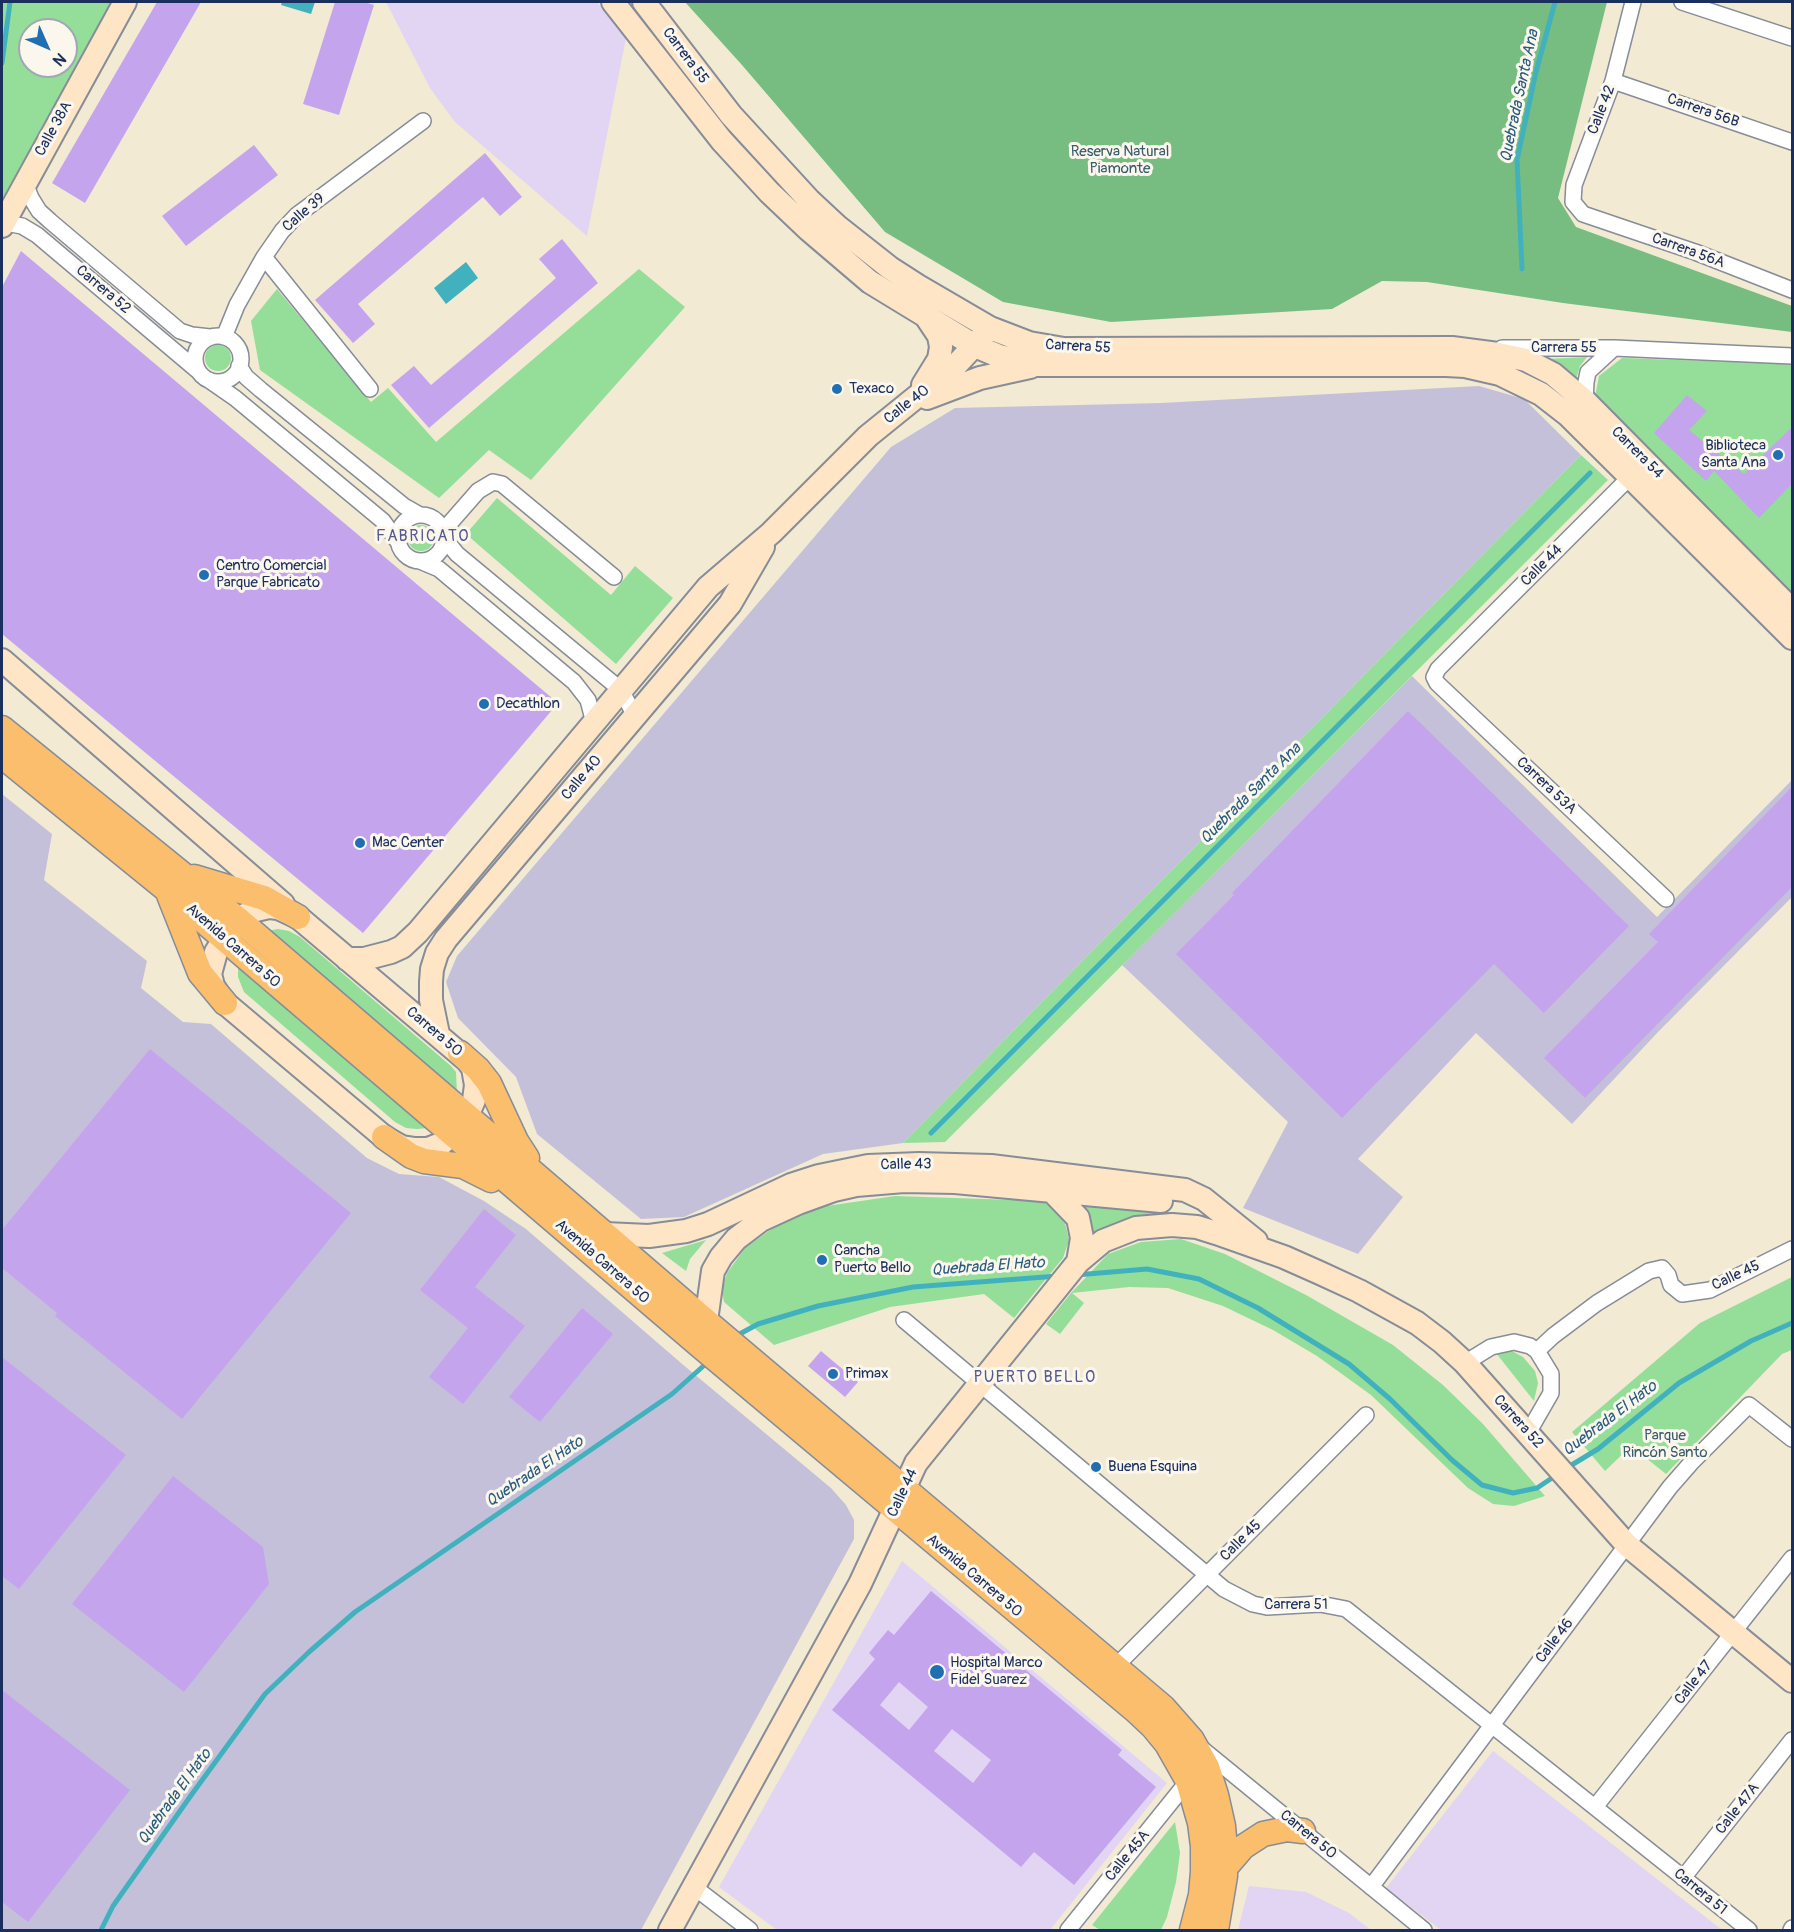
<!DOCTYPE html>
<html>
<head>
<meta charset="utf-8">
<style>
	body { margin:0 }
	#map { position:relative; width:1794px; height:1932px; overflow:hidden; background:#f2ead2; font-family:Pangolin,sans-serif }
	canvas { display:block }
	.frame { position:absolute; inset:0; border:3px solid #1b2f5e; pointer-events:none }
	.north { position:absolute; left:18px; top:18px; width:60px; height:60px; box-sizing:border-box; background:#fbf7ec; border:2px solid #a1a7b3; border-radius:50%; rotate:135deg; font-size:16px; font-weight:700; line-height:24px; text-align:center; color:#1b2f5e }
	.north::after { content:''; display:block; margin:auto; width:21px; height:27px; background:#1f6fb2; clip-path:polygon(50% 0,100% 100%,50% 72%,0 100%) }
</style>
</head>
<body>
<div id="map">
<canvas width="1794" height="1932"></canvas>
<div class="frame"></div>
<div class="north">N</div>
</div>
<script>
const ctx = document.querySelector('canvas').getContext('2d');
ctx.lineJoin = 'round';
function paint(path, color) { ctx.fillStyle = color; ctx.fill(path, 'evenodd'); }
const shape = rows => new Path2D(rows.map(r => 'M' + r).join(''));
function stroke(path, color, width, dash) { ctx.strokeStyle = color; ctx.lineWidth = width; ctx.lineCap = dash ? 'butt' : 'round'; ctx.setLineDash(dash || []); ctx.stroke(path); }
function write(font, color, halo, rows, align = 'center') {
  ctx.font = font + ' Pangolin,sans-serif'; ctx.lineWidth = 6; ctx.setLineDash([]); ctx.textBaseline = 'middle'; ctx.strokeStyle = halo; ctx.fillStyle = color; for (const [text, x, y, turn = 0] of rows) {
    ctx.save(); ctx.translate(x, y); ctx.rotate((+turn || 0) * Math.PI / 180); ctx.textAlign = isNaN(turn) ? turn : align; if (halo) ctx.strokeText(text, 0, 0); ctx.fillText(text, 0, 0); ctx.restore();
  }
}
paint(shape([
	[386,2,597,2,626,38,587,236,455,122,430,88],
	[902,1561,1167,1783,1050,1930,777,1930,719,1887],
	[1493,1751,1717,1926,1723,1930,1441,1930,1386,1888],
	[1249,1886,1306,1892,1349,1913,1371,1930,1238,1930]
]), '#e2d4f3');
paint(shape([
	[1479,386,1524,399,1581,455,903,1143,823,1154,684,1217,641,1219,537,1134,516,1077,458,1018,446,982,457,956,891,447,955,408,1161,403],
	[1412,676,1657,917,1792,780,1792,897,1658,1032,1572,1124,1476,1033,1358,1159,1403,1197,1358,1254,1243,1208,1288,1122,1122,965],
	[2,794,52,834,44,880,147,961,141,988,183,1022,211,1024,367,1158,399,1174,439,1177,484,1201,526,1229,681,1363,831,1488,846,1505,854,1520,854,1539,641,1930,2,1930]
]), '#c5c0da');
paint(shape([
	[2,2,112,2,2,200],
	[30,30,66,30,66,66,30,66],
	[639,269,685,307,531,480,489,450,439,498,260,370,251,321,277,289,371,402,388,388,436,442],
	'205 358a13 13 0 1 1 26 0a13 13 0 1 1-26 0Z',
	[1587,357,1580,366,1576,379,1546,359],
	[1622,358,1792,364,1792,599,1595,397,1599,376],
	[1581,455,1608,480,945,1142,903,1143],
	[497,498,611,595,635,566,673,598,616,664,466,534],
	'408 538a13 13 0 1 1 26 0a13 13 0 1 1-26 0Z',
	[278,929,289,931,300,937,451,1066,456,1072,457,1094,267,931],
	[238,965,428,1128,417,1129,406,1128,395,1122,244,992,238,977],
	[895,1196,1044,1201,1055,1209,1065,1223,1069,1240,1063,1258,1014,1318,984,1294,890,1307,774,1345,724,1302,722,1290,727,1273,745,1248,777,1225,813,1208],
	[1081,1202,1196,1215,1220,1224,1085,1246,1085,1218],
	[1181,1239,1225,1254,1306,1295,1393,1345,1443,1385,1483,1424,1545,1496,1514,1506,1493,1504,1468,1488,1371,1395,1317,1356,1273,1330,1223,1306,1168,1288,1129,1287,1072,1293,1084,1303,1060,1334,1046,1324,1071,1293,1108,1254,1141,1242],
	[706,1240,690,1259,686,1271,662,1253],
	[1792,1277,1792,1350,1782,1354,1666,1474,1631,1446,1605,1471,1572,1432,1700,1323],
	[1512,1351,1523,1357,1535,1371,1538,1383,1534,1401,1496,1353],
	[1175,1822,1180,1853,1176,1882,1167,1917,1161,1930,1100,1930,1092,1925]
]), '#94de99');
paint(shape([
	[685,2,1607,2,1558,198,1576,227,1792,306,1792,332,1563,303,1427,282,1382,281,1332,309,1111,322,1003,302,885,232,742,65]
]), '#77bd81');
paint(shape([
	[282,2,315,2,311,14,281,5],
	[466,262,478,278,446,304,434,288]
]), '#42b1be');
stroke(shape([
	[2,63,10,2],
	[1522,269,1517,160,1536,72,1555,2],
	[931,1133,1590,473],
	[1076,1275,1147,1269,1199,1279,1258,1308,1349,1364,1390,1399,1452,1460,1482,1485,1513,1493,1537,1488,1558,1474],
	[736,1336,758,1324,818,1306,913,1287,1058,1276],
	[1565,1469,1598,1449,1679,1383,1751,1341,1792,1323],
	[101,1930,113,1906,192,1794,265,1694,309,1652,355,1612,672,1394,709,1361]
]), '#42b1be', 5);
paint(shape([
	[157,2,201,2,85,203,52,183],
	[335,2,364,2,374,5,339,115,303,104],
	[254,145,278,175,186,246,162,216],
	[485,153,522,197,500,216,483,197,411,259,358,304,375,324,353,343,315,300],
	[562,239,598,283,429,428,391,385,414,366,431,385,493,333,556,278,539,259],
	[21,251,558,703,363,933,2,634,2,287],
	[1687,395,1707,411,1689,430,1744,474,1792,427,1792,484,1759,518,1714,471,1706,481,1654,433],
	[1408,711,1629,926,1544,1013,1494,964,1342,1118,1176,954,1234,895,1232,893],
	[1792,787,1792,887,1585,1098,1544,1058,1658,942,1649,934],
	[150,1049,351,1213,182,1419,55,1316,57,1313,2,1268,2,1230],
	[484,1209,516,1235,475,1287,525,1326,463,1404,429,1377,468,1328,420,1290],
	[582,1308,613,1334,540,1422,509,1397],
	[821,1351,858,1382,845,1397,808,1366],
	[2,1357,126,1455,19,1589,2,1576],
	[173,1476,263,1547,269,1584,184,1692,72,1604],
	[931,1591,1122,1750,1118,1755,1156,1787,1074,1885,1034,1852,1021,1867,832,1710,875,1659,869,1653,888,1630,894,1635],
	[899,1682,928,1707,909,1730,880,1705],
	[952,1729,991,1760,973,1783,934,1751],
	[2,1690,130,1790,28,1922,2,1902]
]), '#c5a4ee');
const street = shape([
	[1633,2,1613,81,1574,185,1573,202,1583,214,1695,252,1792,290],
	[1682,2,1792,38],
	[1613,81,1792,142],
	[25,183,31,198,39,211,50,221,180,331,192,335,210,337],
	[2,226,11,224,22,226,37,235,197,370],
	[264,257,370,389],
	'195 359a23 23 0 1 1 46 0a23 23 0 1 1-46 0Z',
	[224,337,237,305,264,257,282,231,297,215,423,121],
	[1502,348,1614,348,1792,356],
	[239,366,246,377,261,390,404,506,420,515],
	[209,380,235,398,383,521,398,542],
	[1585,401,1586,382,1588,372,1614,348],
	[1635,472,1438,669,1434,677,1437,683,1666,899],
	'398 538a23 23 0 1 1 46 0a23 23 0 1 1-46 0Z',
	[443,531,478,491,493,482,502,484,614,577],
	[444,538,457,554,621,690,635,716],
	[420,561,439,569,574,682,588,700,594,723],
	[904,1320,1224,1589,1253,1604,1267,1607,1320,1604,1346,1609,1749,1930],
	[1537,1351,1553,1336,1597,1303,1649,1271,1662,1268,1668,1275,1671,1285,1682,1294,1710,1290,1792,1249],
	[1465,1363,1491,1347,1514,1342,1530,1346,1537,1351,1551,1374,1551,1393,1528,1433],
	[1115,1667,1366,1415],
	[1201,1748,1424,1930],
	[1595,1807,1792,1558],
	[1683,1878,1792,1740],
	[694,1887,750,1930],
	[1371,1887,1670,1487,1691,1463,1749,1405,1792,1439],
	[1068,1930,1188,1781],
	[1791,1930,1792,1928]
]);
const secondary = shape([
	[613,2,722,141,769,192,809,230,870,282,975,346,999,356,1039,365,1446,365,1465,366,1500,374,1541,394,1568,415,1792,638],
	[644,2,731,115,809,200,838,227,890,268,918,286,990,328,1029,343,1064,349,1452,348,1498,354,1526,360,1553,374,1585,401,1792,610],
	[2,226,125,2],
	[923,385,939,359,941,347,939,336,927,318],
	[927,398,980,378,1030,367],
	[2,660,283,904],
	[269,907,278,908,298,917,467,1060,473,1068,476,1085,474,1100,467,1116,452,1134,441,1144,428,1149,415,1149,402,1147,384,1137,225,1003,218,994,213,986,210,974,216,952,224,939,245,915,256,910,269,907],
	[347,959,364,959,391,952,402,947,418,932,708,587,771,533,868,436,957,364,983,336],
	[438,1034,431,1000,431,982,432,969,437,953,446,939,730,604,763,547],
	[1051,1190,1078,1218,1082,1238,1078,1262],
	[605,1234,649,1236,686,1231,708,1224,791,1185,819,1176,868,1166,919,1164,991,1166,1185,1190,1204,1199,1256,1241],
	[706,1321,713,1271,721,1257,736,1239,761,1220,798,1203,834,1190,856,1185,904,1181,955,1182,1161,1201],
	[670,1930,860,1584,916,1463,1078,1262,1103,1241,1136,1228,1172,1225,1197,1227,1216,1233,1284,1257,1320,1273,1359,1291,1417,1323,1442,1342,1465,1363,1627,1545,1792,1681]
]);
const primary = shape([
	[2,728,239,920,706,1321,1163,1707,1192,1740,1207,1767,1216,1795,1223,1826,1225,1848,1225,1876,1216,1930],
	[2,756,167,890,699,1345,1136,1711,1153,1727,1167,1744,1188,1781,1200,1823,1203,1846,1203,1872,1201,1895,1192,1930],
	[194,877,264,898,298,917],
	[169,895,200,973,225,1003],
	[460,1053,478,1069,489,1083,516,1141,527,1158],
	[384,1137,411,1156,424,1161,463,1166,491,1180],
	[1225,1868,1243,1847,1263,1834,1287,1829,1303,1831]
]);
stroke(street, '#868c98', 18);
stroke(secondary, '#868c98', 26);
stroke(primary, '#868c98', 27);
stroke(street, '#fff', 15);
stroke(secondary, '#fde5c5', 22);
stroke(primary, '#fabe6d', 24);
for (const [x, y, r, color] of [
	[837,389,6,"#1f6fb2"],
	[1778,455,6,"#1f6fb2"],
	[204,575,6,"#1f6fb2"],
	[484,704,6,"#1f6fb2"],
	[360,843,6,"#1f6fb2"],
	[822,1260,6,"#1f6fb2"],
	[833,1374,6,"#1f6fb2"],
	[1096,1467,6,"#1f6fb2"],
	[937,1672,8,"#1f6fb2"]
]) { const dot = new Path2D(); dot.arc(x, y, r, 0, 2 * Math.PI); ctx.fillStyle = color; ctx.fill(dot); stroke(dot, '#fbf7ec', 2); }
write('15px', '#1b2f5e', '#fbf7ec', [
	["Carrera 55",685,56,53],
	["Calle 42",1602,110,-69],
	["Carrera 56B",1703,111,19],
	["Calle 38A",54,129,-61],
	["Calle 39",304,213,-41],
	["Carrera 56A",1688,251,20],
	["Carrera 52",103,290,40],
	["Carrera 55",1078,347,3],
	["Carrera 55",1564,348],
	["Calle 40",907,405,-38],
	["Carrera 54",1637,453,45],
	["Calle 44",1542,566,-45],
	["Calle 40",582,778,-50],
	["Carrera 53A",1546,786,43],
	["Avenida Carrera 50",233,946,41],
	["Carrera 50",434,1032,40],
	["Calle 43",906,1165,-1],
	["Avenida Carrera 50",602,1262,41],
	["Calle 45",1736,1276,-25],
	["Carrera 52",1518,1422,48],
	["Calle 44",903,1493,-65],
	["Calle 45",1241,1541,-45],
	["Avenida Carrera 50",974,1576,40],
	["Carrera 51",1296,1605],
	["Calle 46",1555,1641,-53],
	["Calle 47",1694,1683,-52],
	["Calle 47A",1738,1809,-52],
	["Carrera 50",1308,1835,39],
	["Calle 45A",1128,1856,-51],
	["Carrera 51",1700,1892,39]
]);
write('15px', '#395b6d', '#fbf7ec', [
	["Reserva Natural",1120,152],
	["Piamonte",1120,169],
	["Parque",1665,1436],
	["Rincón Santo",1665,1453]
]);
write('15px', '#1b2f5e', '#fbf7ec', [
	["Texaco",849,389],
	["Biblioteca",1766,446,"right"],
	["Santa Ana",1766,463,"right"],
	["Centro Comercial",216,566],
	["Parque Fabricato",216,583],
	["Decathlon",496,704],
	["Mac Center",372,843],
	["Cancha",834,1251],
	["Puerto Bello",834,1268],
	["Primax",845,1374],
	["Buena Esquina",1108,1467],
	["Hospital Marco",950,1663],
	["Fidel Suarez",950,1680]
], 'left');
write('italic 16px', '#295c80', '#fbf7ec', [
	["Quebrada Santa Ana",1520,96,-78],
	["Quebrada Santa Ana",1251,794,-45],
	["Quebrada El Hato",988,1267,-4],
	["Quebrada El Hato",1610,1419,-37],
	["Quebrada El Hato",535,1472,-34],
	["Quebrada El Hato",175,1797,-54]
]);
ctx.letterSpacing = '1.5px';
write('16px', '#565890', '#fbf7ec', [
	["FABRICATO",423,537],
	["PUERTO BELLO",1035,1378]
]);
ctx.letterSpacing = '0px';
</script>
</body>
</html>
